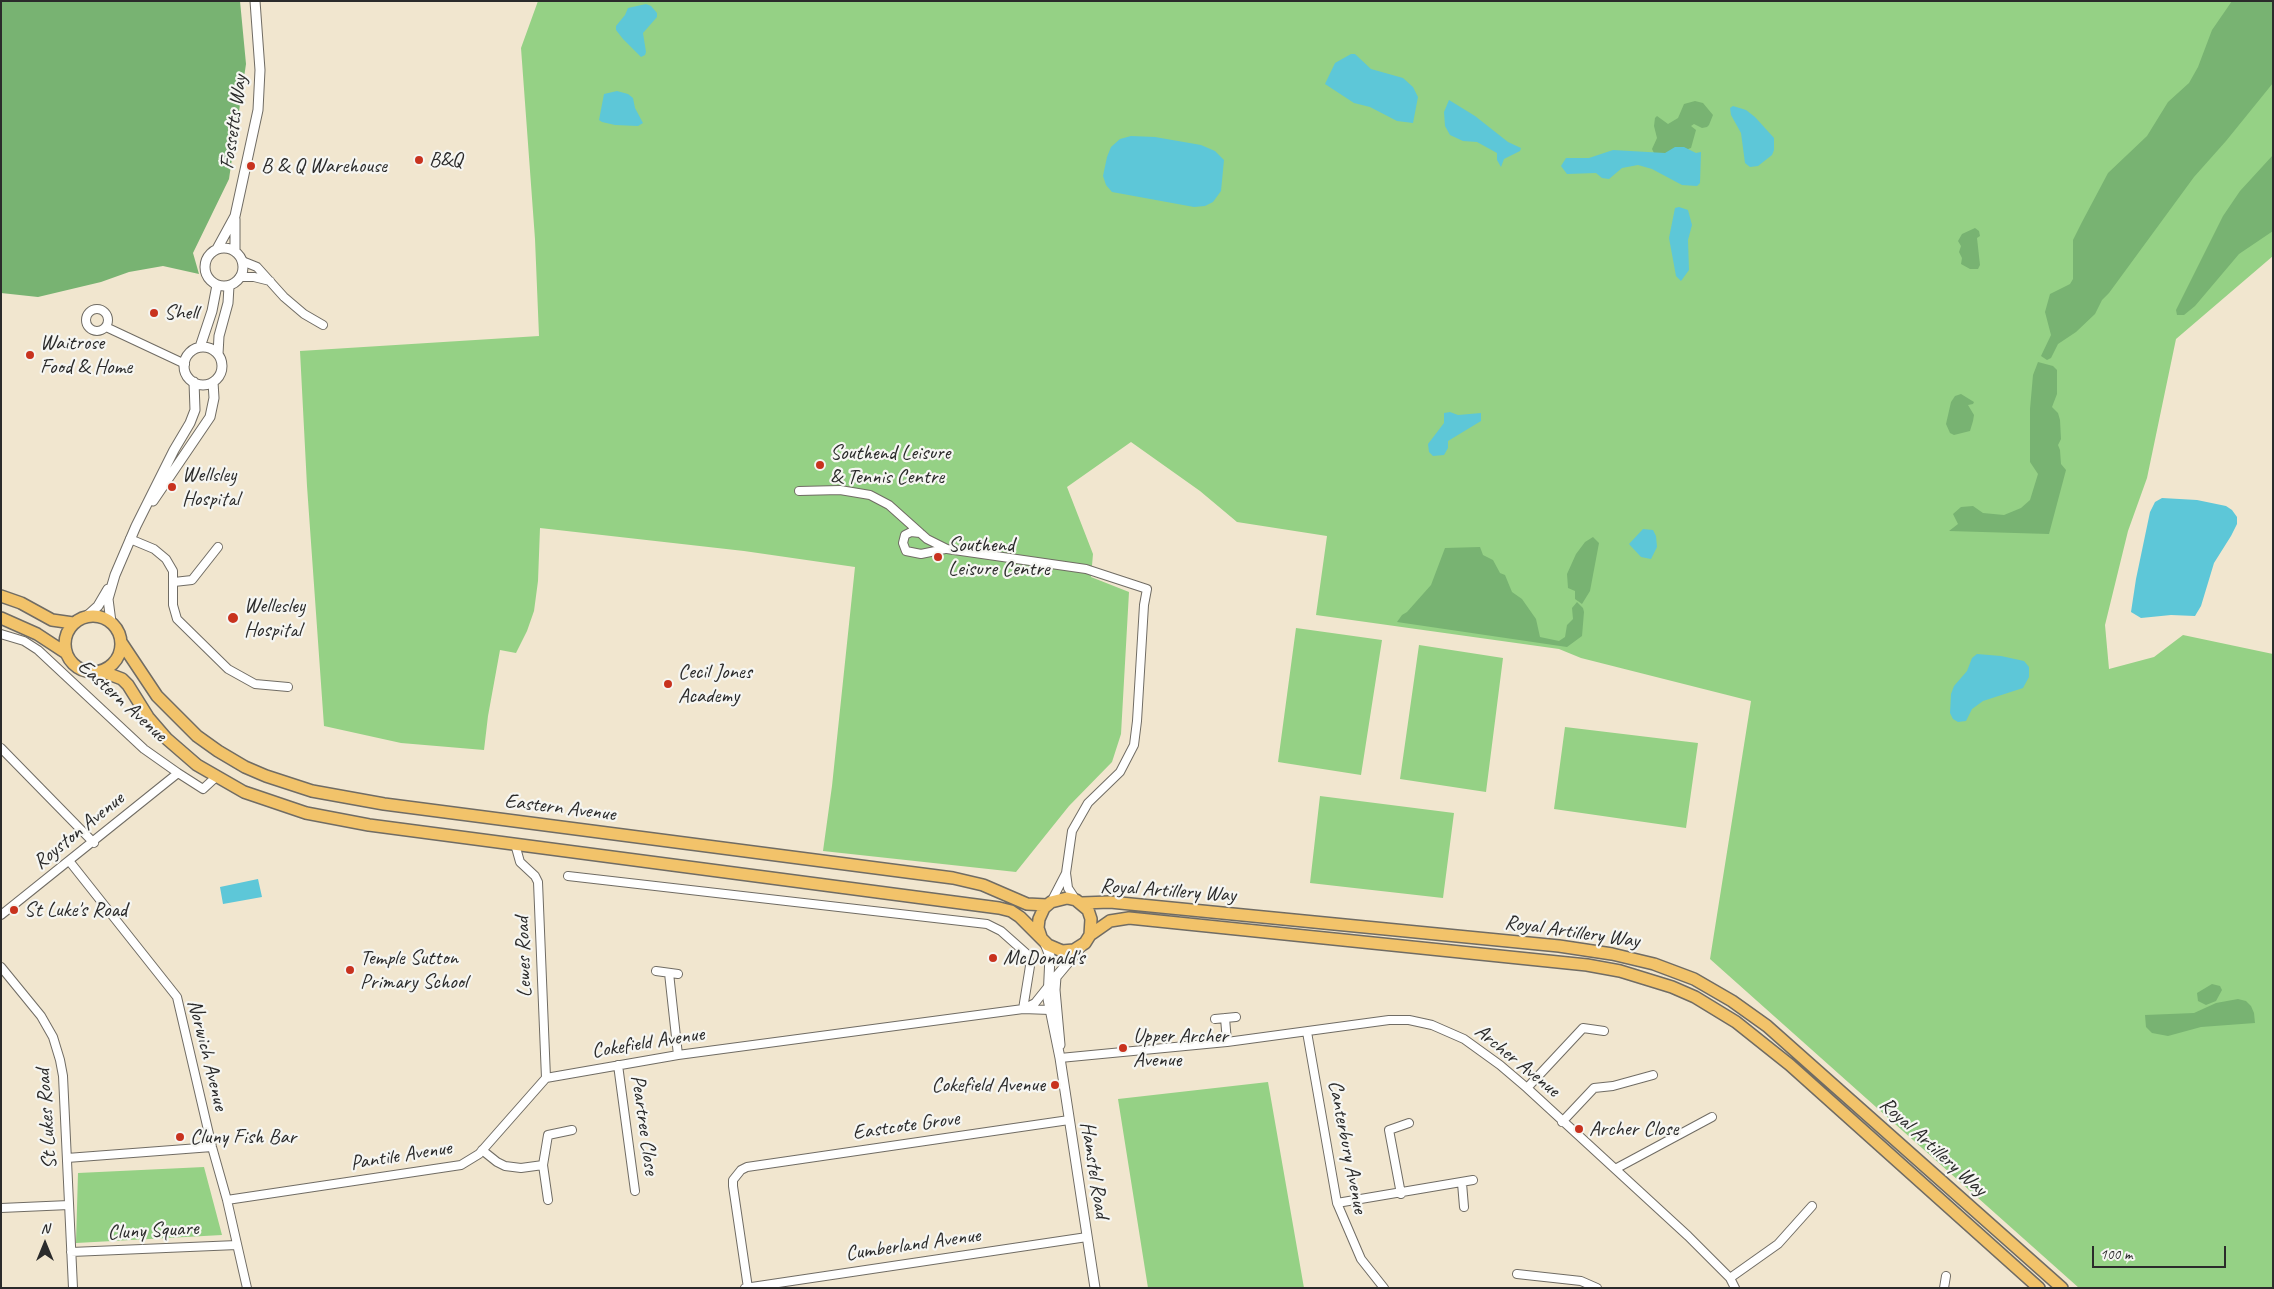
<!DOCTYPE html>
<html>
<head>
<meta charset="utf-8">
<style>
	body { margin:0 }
	#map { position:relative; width:2274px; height:1289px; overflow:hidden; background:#f1e6cf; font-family:Caveat,sans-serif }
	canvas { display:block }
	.frame { position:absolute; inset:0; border:2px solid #2b2b2b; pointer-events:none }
	.north { position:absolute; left:20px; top:1219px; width:50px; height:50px; -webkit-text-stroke:4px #f6f6f2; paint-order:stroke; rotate:0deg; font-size:14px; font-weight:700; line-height:20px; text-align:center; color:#2b2b2b }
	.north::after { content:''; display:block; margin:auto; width:18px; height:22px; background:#2b2b2b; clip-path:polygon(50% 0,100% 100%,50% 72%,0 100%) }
	.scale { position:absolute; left:2092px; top:1246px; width:134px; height:22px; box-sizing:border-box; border:2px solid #2b2b2b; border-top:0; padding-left:6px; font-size:15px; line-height:18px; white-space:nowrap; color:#2b2b2b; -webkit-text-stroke:4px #f6f6f2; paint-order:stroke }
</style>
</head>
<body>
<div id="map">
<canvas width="2274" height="1289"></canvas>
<div class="frame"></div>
<div class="north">N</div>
<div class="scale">100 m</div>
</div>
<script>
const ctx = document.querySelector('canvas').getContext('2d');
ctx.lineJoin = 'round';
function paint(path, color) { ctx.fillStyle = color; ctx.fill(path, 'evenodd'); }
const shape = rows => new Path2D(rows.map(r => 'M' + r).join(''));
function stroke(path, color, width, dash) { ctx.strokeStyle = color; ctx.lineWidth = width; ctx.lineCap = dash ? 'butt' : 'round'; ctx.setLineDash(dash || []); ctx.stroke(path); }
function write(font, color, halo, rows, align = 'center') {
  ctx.font = font + ' Caveat,sans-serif'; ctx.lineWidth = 4.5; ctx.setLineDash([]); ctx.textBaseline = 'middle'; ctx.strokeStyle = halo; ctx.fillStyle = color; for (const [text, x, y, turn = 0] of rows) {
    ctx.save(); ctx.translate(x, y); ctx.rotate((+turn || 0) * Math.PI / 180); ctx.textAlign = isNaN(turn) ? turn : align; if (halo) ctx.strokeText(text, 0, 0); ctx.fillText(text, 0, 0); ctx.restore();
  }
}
paint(shape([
	[538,1,2273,1,2273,256,2176,339,2147,478,2128,531,2105,625,2109,669,2154,657,2183,635,2273,654,2273,1288,2079,1288,1710,959,1751,701,1581,658,1559,649,1316,615,1327,536,1237,522,1200,491,1131,442,1067,487,1093,554,1091,577,1129,592,1121,734,1112,762,1069,806,1016,872,823,851,832,786,855,567,744,551,540,528,538,581,534,611,527,631,516,653,500,650,488,716,484,750,401,743,324,726,307,486,300,351,539,336,535,239,521,48],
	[1296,628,1382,640,1361,775,1278,762],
	[1419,645,1503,658,1486,792,1400,779],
	[1565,727,1698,743,1686,828,1554,809],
	[1320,796,1454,813,1443,898,1310,883],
	[1268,1082,1304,1288,1148,1288,1118,1099],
	[204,1167,222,1235,76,1243,78,1173]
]), '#95d185');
paint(shape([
	[1,1,240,1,246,64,229,179,193,253,199,274,163,266,129,272,101,282,38,297,1,293],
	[2232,1,2273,1,2273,83,2226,141,2194,177,2109,293,2102,300,2095,314,2076,332,2058,344,2051,358,2047,360,2041,356,2051,335,2045,312,2050,294,2070,284,2073,279,2073,240,2082,222,2108,173,2147,136,2168,102,2189,83,2198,67,2212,30],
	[1695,101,1703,103,1713,115,1709,125,1707,127,1702,128,1694,124,1691,126,1696,130,1691,148,1671,155,1654,153,1652,149,1657,138,1654,126,1655,118,1657,116,1668,124,1678,118,1684,104],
	[2273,155,2273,231,2239,254,2195,306,2184,315,2177,315,2176,310,2223,216,2240,191],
	[1975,228,1979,231,1980,236,1977,238,1980,265,1978,269,1970,269,1961,264,1962,258,1959,252,1961,246,1958,241,1962,234],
	[2038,362,2053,366,2057,370,2057,394,2052,407,2058,413,2060,420,2061,439,2058,445,2060,450,2061,464,2066,470,2049,534,1949,531,1958,524,1953,514,1961,507,1973,506,1983,513,2004,515,2021,508,2030,500,2038,474,2030,462,2030,409,2033,375],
	[1961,394,1974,402,1973,404,1968,405,1974,415,1973,421,1970,431,1954,435,1950,433,1946,424,1951,402,1955,396],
	[1593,537,1599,543,1590,591,1582,604,1575,599,1575,591,1568,588,1567,574,1576,554,1585,542],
	[1480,547,1483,555,1493,560,1500,573,1505,575,1512,592,1522,599,1536,619,1540,637,1559,641,1565,637,1567,625,1573,619,1572,608,1577,602,1583,608,1584,612,1582,636,1567,647,1397,622,1402,615,1407,612,1431,585,1445,548],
	[2212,984,2220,986,2222,990,2216,1001,2206,1005,2198,1001,2197,993],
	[2238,999,2246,1001,2251,1006,2254,1013,2255,1023,2201,1027,2168,1036,2152,1033,2146,1027,2145,1015,2194,1013,2216,1003]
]), '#78b372');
paint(shape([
	[646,4,651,6,657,13,657,17,643,33,646,52,645,55,641,57,623,39,616,30,616,26,625,15,628,8],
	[1351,54,1355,54,1371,69,1403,78,1413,87,1418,97,1413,123,1397,121,1370,107,1354,103,1325,84,1335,63],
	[617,91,628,94,633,98,635,108,643,123,638,126,615,125,602,122,599,120,604,94],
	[1449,100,1475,116,1508,142,1521,148,1520,151,1504,159,1501,167,1497,160,1497,153,1477,142,1463,141,1450,135,1445,126,1444,112],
	[1733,106,1746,110,1755,117,1774,138,1774,150,1772,155,1758,166,1750,167,1745,163,1741,133,1731,115,1730,108],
	[1131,136,1155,137,1201,145,1215,151,1224,160,1221,191,1213,202,1205,206,1194,207,1112,192,1106,185,1103,176,1107,157,1111,147,1120,139],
	[1675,147,1684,147,1696,153,1701,152,1700,183,1697,186,1682,185,1652,169,1638,165,1622,168,1609,179,1602,178,1596,173,1567,174,1561,166,1566,158,1589,158,1613,150,1665,153],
	[1679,207,1688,210,1692,225,1688,240,1689,270,1681,281,1676,276,1669,238,1675,208],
	[1450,412,1458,415,1481,413,1481,421,1448,441,1448,448,1444,455,1433,456,1429,452,1428,444,1444,423,1444,413],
	[2162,498,2197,500,2226,506,2232,510,2237,517,2237,524,2231,536,2214,563,2201,606,2195,616,2171,615,2141,618,2131,612,2136,579,2150,512,2155,502],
	[1643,529,1653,530,1656,536,1657,547,1651,559,1641,557,1629,544],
	[1977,654,2001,656,2024,661,2029,667,2029,677,2023,688,1983,701,1972,709,1966,721,1958,722,1953,719,1950,713,1951,694,1954,686,1967,671,1972,658],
	[258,879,262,897,223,904,220,887]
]), '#5dc7d8');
const minor = shape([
	[242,261,257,267,284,297,304,314,323,325],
	[240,277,254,277,270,281],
	'86 320a11 11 0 1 1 22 0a11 11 0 1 1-22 0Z',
	[106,327,185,364],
	[799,491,840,490,870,495,889,505,927,539,947,549,1086,569,1147,589,1144,605,1137,721,1134,745,1120,772,1088,803,1072,831,1066,873,1068,888,1076,900],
	[920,533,911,532,905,535,903,543,906,551,921,554,945,549],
	[130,539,154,549,166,559,173,571,173,605,177,619,228,669,255,684,288,687],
	[174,582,192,580,218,547],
	[1,634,24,641,38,650,144,749,178,773,203,789,216,777],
	[1,748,94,843],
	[515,844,520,862,535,876,538,882,546,1078],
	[70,862,177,997,212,1147,227,1200,247,1288],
	[568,876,987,924,1001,931,1028,955,1030,966,1023,1009],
	[1051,902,1066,873],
	[1,915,178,773],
	[1,967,41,1016,53,1037,60,1060,63,1076,73,1288],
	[656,971,678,974],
	[669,973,678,1055],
	[1025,1008,1035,1003,1047,988],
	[1225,1018,1227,1042],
	[1215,1019,1236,1017],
	[1307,1032,1337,1203,1361,1259,1384,1288],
	[1060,1058,1227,1042,1389,1020,1409,1020,1432,1025,1464,1039,1500,1065,1527,1088,1688,1236,1730,1278,1735,1288],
	[618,1065,635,1191],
	[546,1078,678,1055,1023,1009,1050,1010,1053,1005],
	[1527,1088,1583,1028,1604,1031],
	[1562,1122,1594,1088,1613,1086,1653,1075],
	[482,1150,497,1162,505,1166,521,1168,543,1165],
	[67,1158,212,1147],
	[1617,1168,1712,1117],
	[1462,1183,1464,1207],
	[1401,1194,1389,1130,1409,1123],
	[227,1200,461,1165,479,1154,546,1078],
	[548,1200,543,1165,548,1135,572,1130],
	[1337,1203,1473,1180],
	[1,1208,69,1205],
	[71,1252,237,1245],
	[1517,1274,1581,1281,1597,1288],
	[1730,1278,1778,1244,1812,1206],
	[745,1288,1087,1237],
	[748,1288,733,1186,733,1180,741,1170,747,1167,1069,1120],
	[1944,1288,1946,1276]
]);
const tertiary = shape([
	'205 267a19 19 0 1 1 38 0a19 19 0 1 1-38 0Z',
	[217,249,235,216,258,110,260,70,255,1],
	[235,251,235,219],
	[200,347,212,311,217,285],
	'184 366a19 19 0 1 1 38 0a19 19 0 1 1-38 0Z',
	[218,354,219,336,228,303,229,286],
	[153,501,210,417,214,398,213,382],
	[87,616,98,606,108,589],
	[111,622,108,599,115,575,136,526,174,450,190,423,195,410,194,382],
	[1044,941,1050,956,1048,999,1060,1058,1095,1288],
	[1060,1045,1055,990,1056,977,1082,946]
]);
const primary = shape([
	[1,596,21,603,52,620,73,623],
	'65 644a28 28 0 1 1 56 0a28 28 0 1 1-56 0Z',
	[1,618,37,634,66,653],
	[121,642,157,696,197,736,218,751,245,767,266,776,312,791,384,804,953,878,983,885,1027,904,1047,905],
	[101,671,122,679,128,685,148,717,167,739,197,765,244,792,306,813,369,825,999,908,1011,911,1020,917,1048,945,1062,951,1074,950,1085,943,1090,935,1091,919,1088,910,1076,900,1067,898,1051,902,1044,908,1039,919,1038,928,1041,937],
	[1082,903,1110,902,1559,946,1612,954,1654,964,1694,979,1732,1001,1767,1026,2062,1288],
	[1090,935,1110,921,1129,918,1587,965,1620,971,1672,987,1695,997,1736,1022,1790,1065,2039,1288]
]);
stroke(minor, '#706c64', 10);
stroke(tertiary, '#706c64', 11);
stroke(primary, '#706c64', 14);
stroke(minor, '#fff', 8);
stroke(tertiary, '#fff', 9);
stroke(primary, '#f2c36a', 11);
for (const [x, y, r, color] of [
	[419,160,5,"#c8321e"],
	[251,166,5,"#c8321e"],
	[154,313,5,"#c8321e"],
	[30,355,5,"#c8321e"],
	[820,465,5,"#c8321e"],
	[172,487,5,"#c8321e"],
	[938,557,5,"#c8321e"],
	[233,618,6,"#c8321e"],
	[668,684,5,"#c8321e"],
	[14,910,5,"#c8321e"],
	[993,958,5,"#c8321e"],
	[350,970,5,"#c8321e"],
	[1123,1048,5,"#c8321e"],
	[1055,1085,5,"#c8321e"],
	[1579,1129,5,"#c8321e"],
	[180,1137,5,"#c8321e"]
]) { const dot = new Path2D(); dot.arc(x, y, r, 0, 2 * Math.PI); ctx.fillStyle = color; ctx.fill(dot); stroke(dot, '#f6f6f2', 2); }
write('21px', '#2b2b2b', '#f6f6f2', [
	["Fossetts Way",234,122,-82],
	["Eastern Avenue",122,701,42],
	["Eastern Avenue",560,808,7],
	["Royston Avenue",79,831,-39],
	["Royal Artillery Way",1168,891,4],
	["Royal Artillery Way",1572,932,8],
	["Lewes Road",524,957,-92],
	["Cokefield Avenue",648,1043,-9],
	["Norwich Avenue",207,1055,76],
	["Archer Avenue",1517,1061,39],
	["St Lukes Road",47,1119,-94],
	["Peartree Close",644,1125,82],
	["Eastcote Grove",906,1126,-8],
	["Canterbury Avenue",1347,1147,79],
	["Royal Artillery Way",1933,1147,42],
	["Pantile Avenue",401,1156,-9],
	["Hamstel Road",1094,1170,81],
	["Cluny Square",153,1231,-3],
	["Cumberland Avenue",913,1245,-8]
]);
write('21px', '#2b2b2b', '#f6f6f2', [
	["B&Q",429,160],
	["B & Q Warehouse",261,166],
	["Shell",164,313],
	["Waitrose",40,343],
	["Food & Home",40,367],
	["Southend Leisure",830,453],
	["& Tennis Centre",830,477],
	["Wellsley",182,475],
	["Hospital",182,499],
	["Southend",948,545],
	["Leisure Centre",948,569],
	["Wellesley",244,606],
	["Hospital",244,630],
	["Cecil Jones",678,672],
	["Academy",678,696],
	["St Luke's Road",24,910],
	["Temple Sutton",360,958],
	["Primary School",360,982],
	["McDonald's",1003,958],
	["Upper Archer",1133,1036],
	["Avenue",1133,1060],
	["Cokefield Avenue",1045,1085,"right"],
	["Archer Close",1589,1129],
	["Cluny Fish Bar",190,1137]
], 'left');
</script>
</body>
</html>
